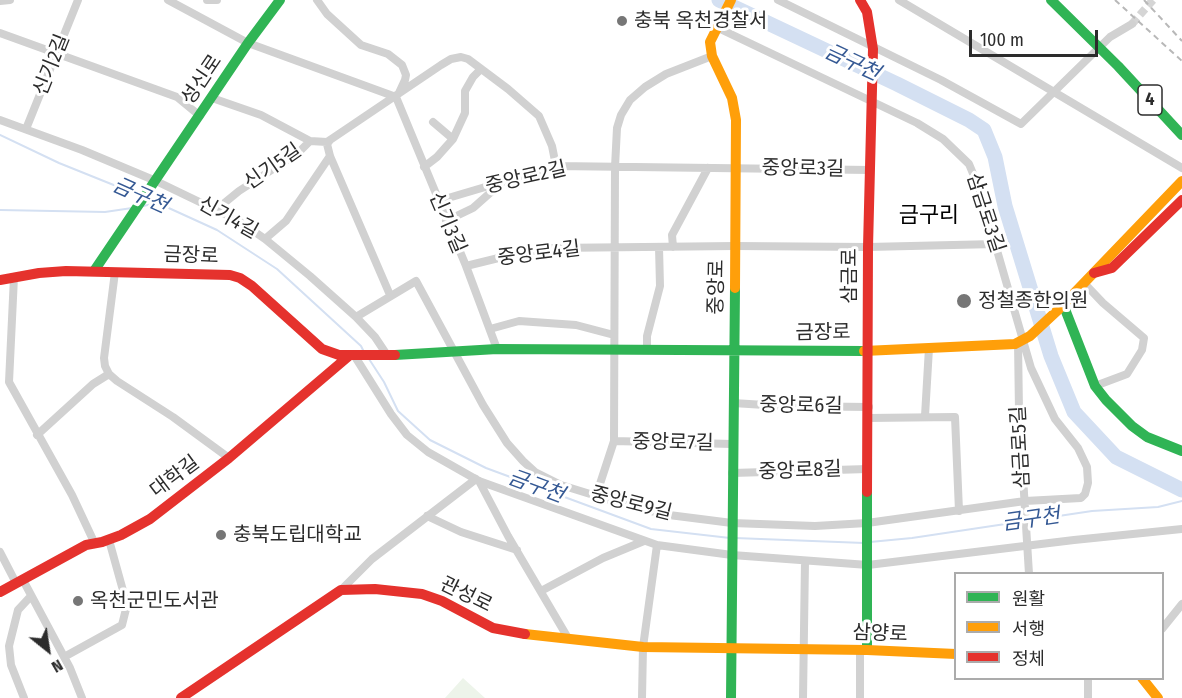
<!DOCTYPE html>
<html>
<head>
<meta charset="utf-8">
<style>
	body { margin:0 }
	#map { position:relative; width:1182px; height:698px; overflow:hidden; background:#fff; font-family:"Fira Sans Condensed","Noto Sans KR",sans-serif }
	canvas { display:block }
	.legend { position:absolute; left:954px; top:572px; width:210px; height:108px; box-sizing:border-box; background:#fff; border:2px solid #ababab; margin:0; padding:8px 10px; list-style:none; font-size:18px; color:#2c2c2c }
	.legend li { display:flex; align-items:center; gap:12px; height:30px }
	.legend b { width:30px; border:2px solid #ababab }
	.north { position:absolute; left:18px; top:620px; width:60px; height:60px; -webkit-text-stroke:4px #fff; paint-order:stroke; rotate:150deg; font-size:16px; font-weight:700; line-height:24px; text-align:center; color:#2c2c2c }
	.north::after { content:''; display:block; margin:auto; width:21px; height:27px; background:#2c2c2c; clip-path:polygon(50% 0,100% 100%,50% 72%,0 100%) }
	.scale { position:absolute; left:969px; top:30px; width:129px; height:27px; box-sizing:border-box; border:3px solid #2c2c2c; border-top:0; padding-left:8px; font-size:18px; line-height:21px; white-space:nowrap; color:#2c2c2c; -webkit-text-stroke:4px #fff; paint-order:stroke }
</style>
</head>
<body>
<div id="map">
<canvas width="1182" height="698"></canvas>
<ul class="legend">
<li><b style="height:8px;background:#30b455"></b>원활</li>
<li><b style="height:8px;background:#ff9f0a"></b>서행</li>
<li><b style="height:8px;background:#e5322d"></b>정체</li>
</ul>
<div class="north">N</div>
<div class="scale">100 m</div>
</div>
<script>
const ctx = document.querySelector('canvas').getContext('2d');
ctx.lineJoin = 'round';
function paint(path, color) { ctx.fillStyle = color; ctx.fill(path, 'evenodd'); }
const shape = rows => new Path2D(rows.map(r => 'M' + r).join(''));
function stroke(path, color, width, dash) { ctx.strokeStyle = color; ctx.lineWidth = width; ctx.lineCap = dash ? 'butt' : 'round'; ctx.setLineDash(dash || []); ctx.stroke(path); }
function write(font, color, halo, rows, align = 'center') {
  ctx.font = font + ' "Fira Sans Condensed","Noto Sans KR",sans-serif'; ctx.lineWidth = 6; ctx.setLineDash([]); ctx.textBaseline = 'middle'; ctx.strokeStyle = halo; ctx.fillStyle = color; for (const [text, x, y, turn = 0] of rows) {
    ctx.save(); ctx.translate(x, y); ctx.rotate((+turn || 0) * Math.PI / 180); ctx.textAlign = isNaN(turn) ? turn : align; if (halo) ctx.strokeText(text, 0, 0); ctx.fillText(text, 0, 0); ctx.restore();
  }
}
paint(shape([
	[463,678,485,698,445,698]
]), '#edf4ea');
stroke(shape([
	[0,135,59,163,141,196],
	[149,199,217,230,277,269,361,346,364,352],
	[143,206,158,203],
	[0,210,105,212,132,208],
	[369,359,384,382,398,411,430,440,486,468,651,529,730,538],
	[735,538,864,543],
	[870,542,912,538,1092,511,1158,507,1182,501]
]), '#d4e0f2', 2);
stroke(shape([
	[719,0,897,84,969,120,984,130,995,157,1005,206,1051,356,1074,412,1116,457,1182,490]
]), '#d4e0f2', 15);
stroke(shape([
	[1132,24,1153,0]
]), '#d5d5d5', 8, [8, 4]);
stroke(shape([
	[168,0,248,43,396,97,466,266,497,349],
	[207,0,217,0],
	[317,0,327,14,361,45,388,54,402,65,406,75,405,80,399,93],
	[778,0,941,80,1021,124,1110,37,1132,24],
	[899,0,1182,168],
	[0,1,10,0],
	[0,33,177,97,200,116],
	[212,98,261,115,310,141],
	[0,120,82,150,156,181,239,221,265,239,310,276,356,317,375,337,387,355],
	[433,122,453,139],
	[26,129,78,0],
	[330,140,327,144,330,156,390,295],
	[424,167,437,157,453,139,465,113,465,91,473,77,481,69],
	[438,201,556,166,870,170],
	[217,209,239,191,298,153,310,141,327,142,441,65,451,59,461,57,468,59,508,89,539,116,552,146,556,166],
	[446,221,473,208,499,185],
	[265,239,286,221,330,156],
	[673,247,672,235,708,168],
	[466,266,519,253,552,248,735,246,868,247,996,244],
	[115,272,104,358,105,366,109,374,117,381,173,417,229,458],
	[14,277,9,382,72,495,95,544],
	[1084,283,1103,303,1144,338,1142,350,1127,374,1095,386],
	[356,317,416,281,483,405,507,443,523,461,535,472,561,485,629,506,669,515,732,523,815,526,867,523,1025,501,1081,498,1085,494,1088,483,1087,467,1078,448,1055,419,1031,368,979,188,969,164,943,139,917,123,716,27],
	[490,329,519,321,576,325,614,335],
	[1018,342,1019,412,1029,574],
	[647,350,647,336,660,286,659,247],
	[354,355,391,414,407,435,428,452,479,481,657,545,732,555,868,565,1074,540,1182,529],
	[733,403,781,406,869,407],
	[925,416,929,348],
	[868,418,955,417,959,511],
	[37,435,93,384,109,374],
	[614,441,732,444],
	[732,473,868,469],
	[479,481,508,536,568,638],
	[596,496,614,441,615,167,617,128,621,115,630,100,645,87,666,74,712,56],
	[427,516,461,532,517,550],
	[0,552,16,583],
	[23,580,70,668,82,698],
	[341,590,372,559,476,479],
	[541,591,603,558,644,541],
	[1162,629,1182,604],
	[64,657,122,625,127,605,109,540],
	[24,698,11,665,9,646,18,610,31,596],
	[642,698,643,647,657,545],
	[803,698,805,561],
	[860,698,860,650],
	[1088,698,1088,678]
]), '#d1d1d1', 8);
stroke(shape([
	[1051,0,1118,66,1182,135],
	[94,271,248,43,280,0],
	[1063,304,1095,386,1106,400,1132,426,1147,437,1182,451],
	[395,355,497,349,864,351],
	[867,650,867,492],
	[731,698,735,288]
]), '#30b455', 10);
stroke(shape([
	[731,0,710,42,712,56,732,98,736,120,735,288],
	[864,351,1015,344,1030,336,1058,310,1182,181],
	[525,634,643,647,867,650,956,654],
	[1142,678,1158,698]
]), '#ff9f0a', 10);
stroke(shape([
	[860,0,867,12,873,49,868,247,867,492],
	[1094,273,1112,268,1182,200],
	[0,280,39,273,66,271,230,275,240,278,252,286,322,349,339,355,395,355],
	[0,592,86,545,102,542,121,535,150,519,229,458,350,355],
	[181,698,341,590,375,589,422,594,442,601,493,628,525,634]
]), '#e5322d', 10);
stroke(shape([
	[1115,0,1182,61],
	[1144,0,1182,41]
]), '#b8b8b8', 2, [6, 4.5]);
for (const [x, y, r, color] of [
	[622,21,6,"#767676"],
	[964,301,8,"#767676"],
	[221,535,6,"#767676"],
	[78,601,6,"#767676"]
]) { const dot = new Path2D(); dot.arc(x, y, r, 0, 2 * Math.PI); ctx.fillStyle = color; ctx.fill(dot); stroke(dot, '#fff', 2); }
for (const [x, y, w] of [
	[1150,100,24]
]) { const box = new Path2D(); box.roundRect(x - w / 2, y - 15, w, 30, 4.5); ctx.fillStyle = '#fff'; ctx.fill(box); stroke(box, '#2c2c2c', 1.5); }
write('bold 18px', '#2c2c2c', null, [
	["4",1150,100]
]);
write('20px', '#2c2c2c', '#fff', [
	["충북 옥천경찰서",634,21],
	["정철종한의원",978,301],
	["충북도립대학교",233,535],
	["옥천군민도서관",90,601]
], 'left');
write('20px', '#2c2c2c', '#fff', [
	["신기2길",52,65,-68],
	["성신로",202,80,-56],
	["신기5길",273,167,-35],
	["중앙로3길",803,169,1],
	["중앙로2길",526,178,-13],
	["삼금로3길",985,213,72],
	["신기4길",228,218,29],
	["신기3길",447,223,67],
	["중앙로4길",539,254,-7],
	["금장로",191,256,2],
	["삼금로",850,276,-90],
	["중앙로",717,287,-89],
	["금장로",823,333,-1],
	["중앙로6길",801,406,1],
	["중앙로7길",673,443,1],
	["삼금로5길",1021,447,-93],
	["중앙로8길",800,471,-2],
	["대학길",175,477,-37],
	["중앙로9길",631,504,14],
	["관성로",466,595,26],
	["삼양로",880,634,2]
]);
write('italic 21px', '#355994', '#fff', [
	["금구천",852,63,25],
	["금구천",140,196,24],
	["금구천",536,487,20],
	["금구천",1031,520,-8]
]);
write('22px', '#000', '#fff', [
	["금구리",929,216]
]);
</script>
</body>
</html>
